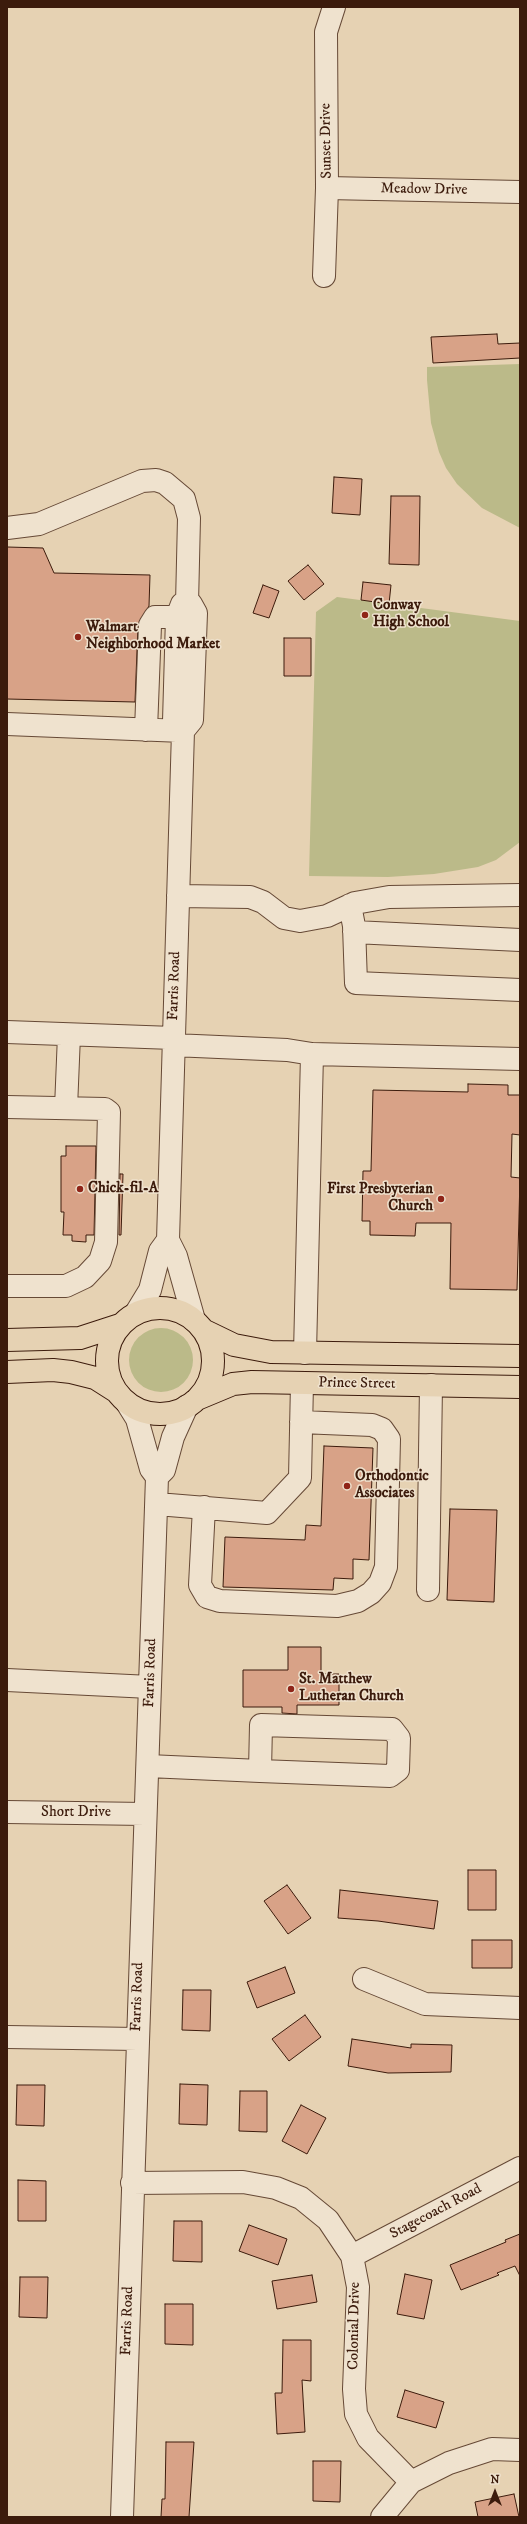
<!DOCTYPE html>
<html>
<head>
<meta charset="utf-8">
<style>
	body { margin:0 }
	#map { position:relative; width:527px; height:2524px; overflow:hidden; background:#e6d2b3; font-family:"IM FELL DW Pica",serif }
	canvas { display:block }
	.frame { position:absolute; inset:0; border:8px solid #3c1b0c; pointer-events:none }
	.north { position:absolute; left:475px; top:2472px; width:40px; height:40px; -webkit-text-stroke:3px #efe2ce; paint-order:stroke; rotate:0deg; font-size:11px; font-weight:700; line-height:16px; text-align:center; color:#3c1b0c }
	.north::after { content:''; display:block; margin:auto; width:14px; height:18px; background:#3c1b0c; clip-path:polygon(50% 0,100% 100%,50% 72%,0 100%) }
</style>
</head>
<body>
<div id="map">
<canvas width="527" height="2524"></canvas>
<div class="frame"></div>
<div class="north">N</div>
</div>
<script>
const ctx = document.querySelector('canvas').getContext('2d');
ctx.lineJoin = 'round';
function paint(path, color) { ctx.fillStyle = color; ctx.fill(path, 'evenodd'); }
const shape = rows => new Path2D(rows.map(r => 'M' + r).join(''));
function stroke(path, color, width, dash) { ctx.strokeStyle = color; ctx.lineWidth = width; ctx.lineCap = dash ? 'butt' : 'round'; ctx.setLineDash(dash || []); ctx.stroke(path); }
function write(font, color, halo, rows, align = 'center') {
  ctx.font = font + ' "IM FELL DW Pica",serif'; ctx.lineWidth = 3; ctx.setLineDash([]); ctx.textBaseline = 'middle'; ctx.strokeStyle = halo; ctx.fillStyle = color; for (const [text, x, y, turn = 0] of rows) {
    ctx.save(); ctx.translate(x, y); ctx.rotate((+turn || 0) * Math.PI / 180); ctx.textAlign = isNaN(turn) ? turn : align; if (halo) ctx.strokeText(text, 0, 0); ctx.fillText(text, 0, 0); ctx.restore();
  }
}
paint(shape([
	[520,364,520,528,482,508,457,484,446,468,439,452,431,423,427,380,427,367],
	[337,597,520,621,520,842,496,860,478,867,434,874,388,877,309,876,316,612],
	'129 1360a32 32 0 1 1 64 0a32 32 0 1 1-64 0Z'
]), '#bbba89');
const building = shape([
	[497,334,498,344,520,343,520,358,433,363,431,337,497,334],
	[334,477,362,479,360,515,332,513,334,477],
	[391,496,420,496,419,565,389,564,391,496],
	[7,547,43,548,54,573,150,575,149,606,138,625,135,702,7,699,7,547],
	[308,565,324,584,304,600,288,581,308,565],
	[363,582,391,585,389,604,361,600,363,582],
	[263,585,279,591,269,618,253,613,263,585],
	[284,638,311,638,311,676,284,676,284,638],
	[468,1084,508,1085,508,1095,520,1095,520,1135,512,1134,511,1177,520,1178,517,1290,450,1289,451,1223,416,1223,415,1236,370,1235,370,1221,362,1221,363,1171,371,1171,373,1090,468,1092,468,1084],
	[66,1146,96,1146,94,1235,86,1235,86,1242,72,1241,72,1235,63,1235,64,1212,61,1212,61,1156,66,1156,66,1146],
	[120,1174,123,1174,121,1235,119,1235,120,1174],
	[324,1446,373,1448,369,1560,353,1559,353,1579,334,1578,333,1590,223,1587,225,1537,305,1540,306,1525,321,1526,324,1446],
	[450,1509,497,1510,494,1602,447,1600,450,1509],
	[288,1647,321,1647,321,1674,339,1674,339,1705,297,1705,297,1714,282,1713,282,1707,243,1707,243,1670,288,1670,288,1647],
	[468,1870,496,1870,496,1910,468,1910,468,1870],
	[287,1885,311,1918,288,1934,264,1901,287,1885],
	[340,1890,438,1901,434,1929,378,1921,338,1918,340,1890],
	[472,1940,512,1940,512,1968,472,1968,472,1940],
	[285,1967,295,1993,257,2008,247,1982,285,1967],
	[183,1990,211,1990,210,2031,182,2030,183,1990],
	[305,2015,321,2037,289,2061,272,2039,305,2015],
	[352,2039,411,2048,411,2044,452,2045,451,2072,388,2073,348,2066,352,2039],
	[180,2084,208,2085,207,2125,179,2124,180,2084],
	[17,2085,45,2085,44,2126,16,2125,17,2085],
	[240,2091,267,2091,267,2132,239,2131,240,2091],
	[301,2105,326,2118,307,2154,282,2141,301,2105],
	[18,2180,46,2181,46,2221,18,2221,18,2180],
	[174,2221,202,2221,202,2262,173,2261,174,2221],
	[249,2225,287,2239,278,2265,239,2251,249,2225],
	[520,2234,520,2276,515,2266,497,2273,499,2275,461,2290,450,2265,506,2242,505,2240,520,2234],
	[405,2274,432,2280,424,2319,397,2314,405,2274],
	[312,2275,317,2302,277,2309,272,2281,312,2275],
	[20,2277,48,2277,47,2318,19,2317,20,2277],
	[165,2304,193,2304,193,2345,165,2344,165,2304],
	[283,2340,311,2340,311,2381,302,2380,305,2432,277,2434,275,2393,282,2393,283,2340],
	[405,2390,444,2402,436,2428,397,2417,405,2390],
	[166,2442,194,2442,189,2517,161,2517,162,2499,165,2499,166,2442],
	[313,2461,341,2461,340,2502,313,2501,313,2461],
	[514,2494,519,2517,478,2517,475,2502,514,2494]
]);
paint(building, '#d8a287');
stroke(building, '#3c1b0c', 1);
const minor = shape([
	[327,188,520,192],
	[324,276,327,188,326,32,334,7],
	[7,528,39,524,142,481,156,480,165,483,184,499,189,518,187,604],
	[182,604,191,604,196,613,192,720,183,731,174,721,177,617,182,604],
	[7,724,183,731],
	[146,730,150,625,155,617,177,617],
	[183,731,168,1240,176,1256,194,1320],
	[178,896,250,897,263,902,284,918,300,921,327,916,355,903,389,897,520,895],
	[350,905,354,926,356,983,520,990],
	[354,932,520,940],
	[7,1032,173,1038],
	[173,1045,287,1050,312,1054],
	[7,1107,105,1109,109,1112,106,1242,100,1261,85,1277,66,1286,7,1286],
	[66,1108,69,1035],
	[136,1313,150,1290,160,1251,168,1240],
	[305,1353,312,1054,520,1059],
	[157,1477,164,1470,173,1437,187,1406],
	[157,1504,267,1513,300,1478,302,1383],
	[204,1507,200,1585,207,1597,220,1601,337,1606,358,1601,371,1593,380,1583,386,1567,389,1439,382,1429,372,1425,301,1422],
	[428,1590,431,1385],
	[7,1680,150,1687],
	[148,1766,260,1771,390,1776,398,1770,399,1738,392,1729,261,1725,260,1771],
	[7,1812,145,1814],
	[364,1979,425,2004,520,2008],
	[7,2037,137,2039],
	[132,2183,243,2182,276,2188,301,2198,328,2220,352,2256,358,2287,354,2389,356,2414,368,2438,411,2482],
	[352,2256,520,2168],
	[122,2517,157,1477,151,1469,137,1419,127,1403],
	[382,2517,411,2482,449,2463,492,2449,520,2450]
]);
const major = shape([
	'107 1361a53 53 0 1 1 106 0a53 53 0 1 1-106 0Z',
	[203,1330,234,1345,271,1352,520,1356],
	[7,1340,80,1338,120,1325],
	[7,1372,53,1370,71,1372,95,1378,117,1392],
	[197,1399,233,1384,252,1382,520,1387]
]);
stroke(minor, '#664936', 24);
stroke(major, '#3c1b0c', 24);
stroke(minor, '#efe2ce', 22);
stroke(major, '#e6d2b3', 22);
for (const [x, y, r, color] of [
	[365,615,4,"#8f2418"],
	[78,637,4,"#8f2418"],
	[80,1189,4,"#8f2418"],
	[441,1199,4,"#8f2418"],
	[347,1486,4,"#8f2418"],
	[291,1689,4,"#8f2418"]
]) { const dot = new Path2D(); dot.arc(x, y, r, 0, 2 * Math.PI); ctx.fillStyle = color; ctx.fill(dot); stroke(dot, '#efe2ce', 1.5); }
write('15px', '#3c1b0c', '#efe2ce', [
	["Sunset Drive",327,141,-91],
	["Meadow Drive",424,190,1],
	["Farris Road",175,986,-88],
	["Prince Street",357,1384,1],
	["Farris Road",151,1673,-88],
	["Short Drive",76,1813],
	["Farris Road",138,1997,-88],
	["Stagecoach Road",436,2212,-28],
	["Farris Road",128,2321,-88],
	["Colonial Drive",355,2326,-89]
]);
write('bold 15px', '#3c1b0c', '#efe2ce', [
	["Conway",373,606],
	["High School",373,623],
	["Walmart",86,628],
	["Neighborhood Market",86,645],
	["Chick-fil-A",88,1189],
	["First Presbyterian",433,1190,"right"],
	["Church",433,1207,"right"],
	["Orthodontic",355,1477],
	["Associates",355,1494],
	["St. Matthew",299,1680],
	["Lutheran Church",299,1697]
], 'left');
</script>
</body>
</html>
